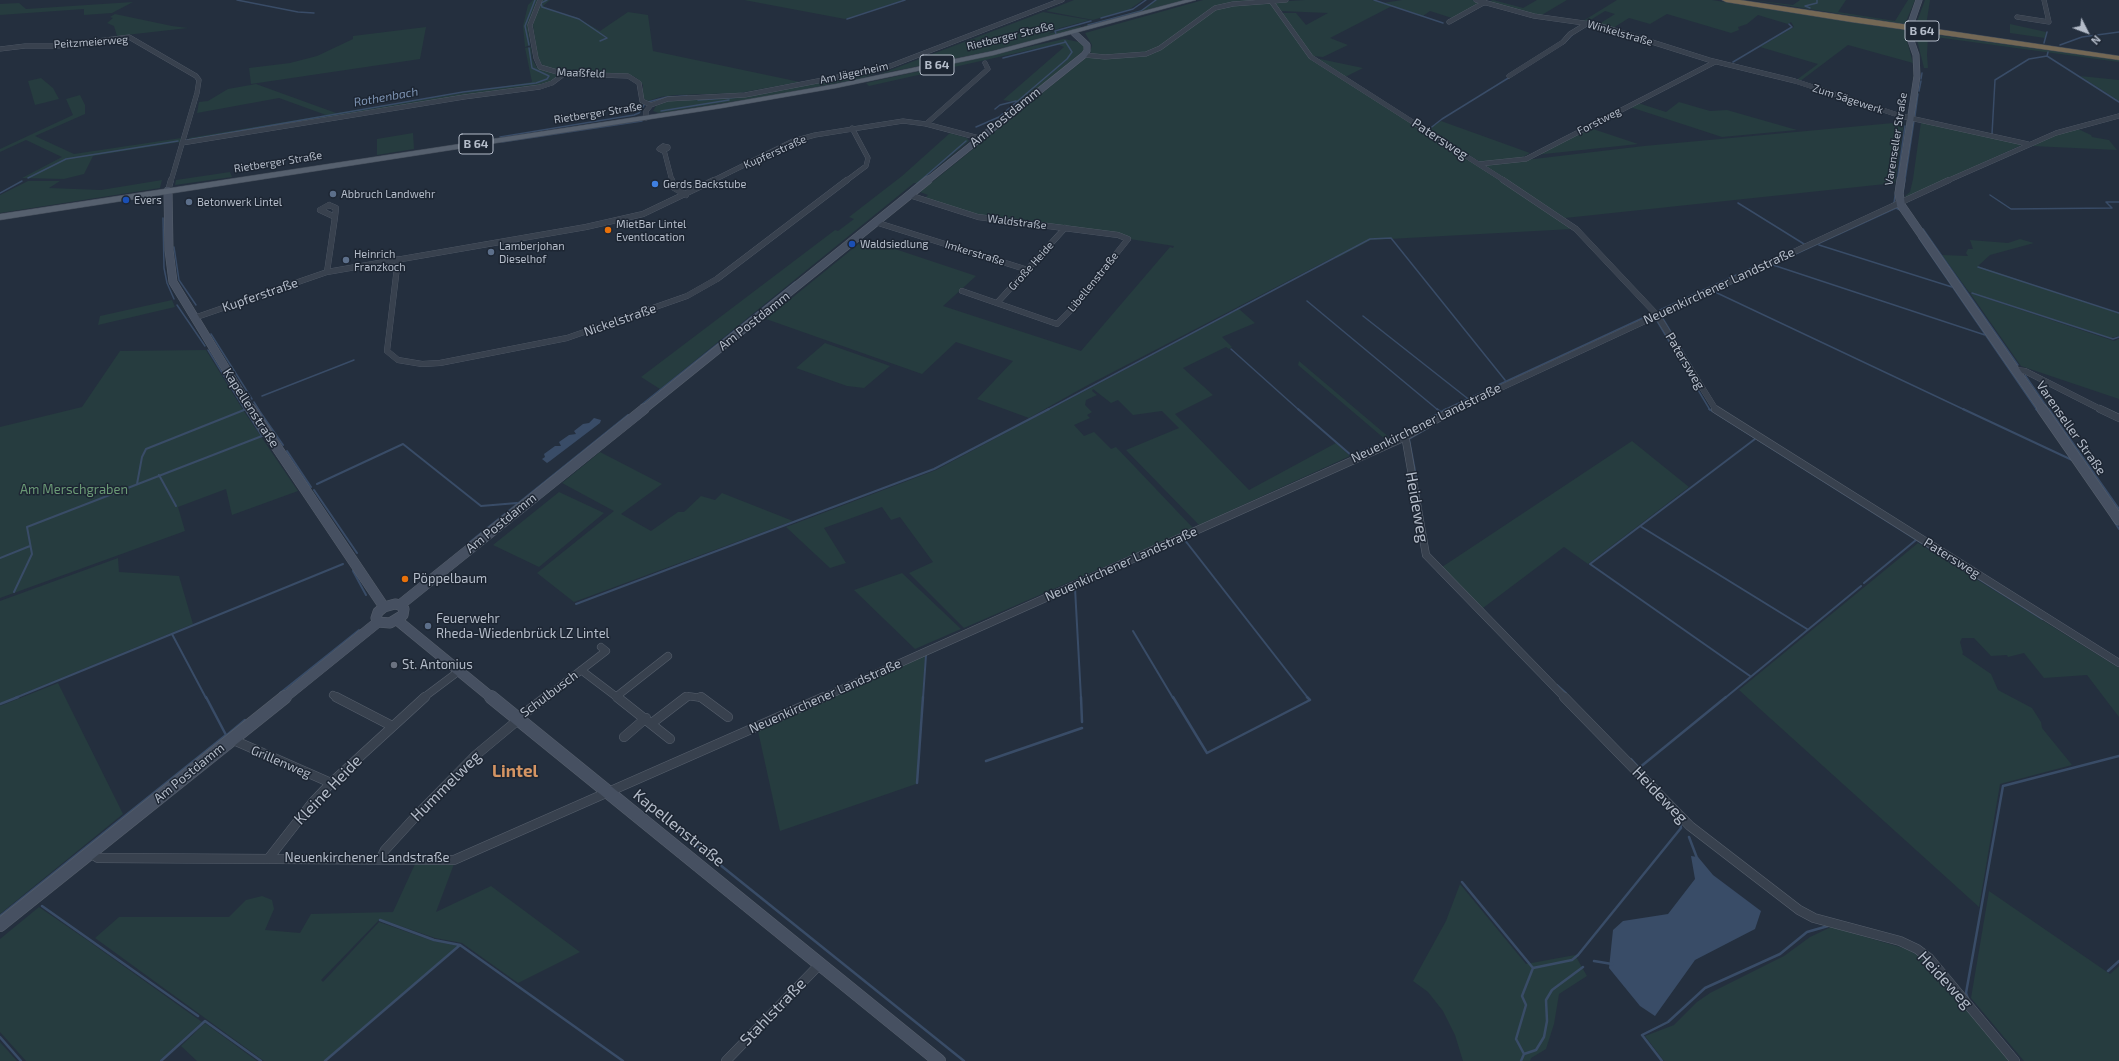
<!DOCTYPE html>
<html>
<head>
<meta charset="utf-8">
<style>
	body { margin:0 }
	#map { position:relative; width:2119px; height:1061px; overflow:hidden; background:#242f3e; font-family:"Exo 2",sans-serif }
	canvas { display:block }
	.north { position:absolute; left:2067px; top:12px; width:40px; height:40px; -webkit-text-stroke:3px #1d2633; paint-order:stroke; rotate:132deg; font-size:11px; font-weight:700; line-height:16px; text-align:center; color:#b4bcc9 }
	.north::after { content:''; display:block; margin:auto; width:14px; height:18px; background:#b4bcc9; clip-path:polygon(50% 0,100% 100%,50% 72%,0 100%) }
</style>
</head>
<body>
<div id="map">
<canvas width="2119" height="1061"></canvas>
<div class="north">N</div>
</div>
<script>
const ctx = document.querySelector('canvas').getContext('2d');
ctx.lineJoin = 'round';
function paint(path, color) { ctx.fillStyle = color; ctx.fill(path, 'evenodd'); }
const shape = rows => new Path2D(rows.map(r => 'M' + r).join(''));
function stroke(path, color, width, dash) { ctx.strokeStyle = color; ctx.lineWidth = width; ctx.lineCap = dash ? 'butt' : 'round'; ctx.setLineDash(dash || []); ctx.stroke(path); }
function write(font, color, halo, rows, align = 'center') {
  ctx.font = font + ' "Exo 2",sans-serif'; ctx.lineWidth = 3; ctx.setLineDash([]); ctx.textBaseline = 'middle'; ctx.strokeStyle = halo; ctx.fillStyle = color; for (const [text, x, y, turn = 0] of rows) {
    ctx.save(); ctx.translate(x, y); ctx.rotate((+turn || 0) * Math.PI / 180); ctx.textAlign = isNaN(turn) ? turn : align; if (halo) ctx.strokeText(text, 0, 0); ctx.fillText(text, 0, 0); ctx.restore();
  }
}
paint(shape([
	[533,0,538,0,528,26,530,45,525,47,523,26,528,5],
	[542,0,550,0,543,6,558,13,576,17,600,31,628,12,648,15,653,51,800,82,739,93,676,95,660,97,648,101,643,98,643,85,638,79,633,76,617,73,565,73,543,66,538,58,533,25,539,6],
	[744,0,903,0,845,19],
	[1074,0,1143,0,1130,9,1093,20,1046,11],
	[1156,0,1184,0,1085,27,1083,26,1141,10],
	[1203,0,1276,0,1269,1,1309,57,1478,165,1572,229,1371,240,1337,258,1334,257,1086,386,1029,418,977,399,1013,361,956,342,922,374,766,319,861,242,865,243,868,240,976,276,943,306,1081,351,1170,247,1173,248,1174,246,978,215,928,200,926,197,928,195,920,192,1086,58,1092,58,1095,55,1090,52,1092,45,1085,33],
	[1305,0,1372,0,1392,6,1330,38,1348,45,1323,57,1313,56,1281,13,1296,13,1306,25,1328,13,1280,11,1273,2],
	[1402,0,1472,0,1479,3,1452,18,1430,11,1423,16,1383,3],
	[1493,0,1523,8,1537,0,1567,0,1540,16,1488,2],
	[1617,0,1712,0,1904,30,1913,63,1848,45,1799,82,1795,81,1818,64,1760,47,1794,27,1791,22,1788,24,1758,15,1747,24,1738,27,1739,30,1731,33,1667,14,1650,24,1629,18,1613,28,1599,24,1615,14,1605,11,1587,22,1583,21],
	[1752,0,1793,5,1800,0,1846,0,1838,12,1895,21,1908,0,1915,0,1905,24],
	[1925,0,1930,0,1926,26,1916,24],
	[133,2,112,13,84,15,84,9,0,15,0,4,19,3,26,9],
	[1043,12,1090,20,1060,28,1047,34,1080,26,1083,28,991,51,880,74],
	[115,14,172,26,188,28,117,36,114,26,107,23,113,18,110,17],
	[2010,24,2046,32,2045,38,2010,33],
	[426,27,420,59,251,84,249,68,290,63,317,56,353,39,353,36],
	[1915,32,2119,60,2119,62,1928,36,1927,55,1928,68,1924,68],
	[1064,39,1079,42,1084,47,1083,51,1021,103,1003,100,1064,47,1057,44,869,86,866,83],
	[531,47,532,59,537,68,558,75,557,79,545,85,188,142,189,138,326,115,279,98,197,113,199,102,208,101,228,89,256,84,336,113,532,82,525,48],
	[1314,58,1320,59,1363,68,1345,77],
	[884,70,863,78,769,96,659,113,653,111,656,106,669,101,746,97],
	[2080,76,2119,80,2119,101],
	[41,78,53,88,59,99,35,105,28,81],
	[80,95,85,105,85,114,35,136,74,154,181,138,180,142,93,156,84,174,64,179,22,178,62,157,26,140,0,152,0,149,73,115,66,99],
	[1679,102,1710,111,1727,110,1797,130,1722,137,1630,107,1638,103,1666,112],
	[1441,121,1530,153,1523,157,1480,162,1428,129],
	[1904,122,1895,183,1565,218,1483,165,1644,146],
	[1921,122,2024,144,1907,197,1905,196,1910,192,1913,179],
	[1590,128,1638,144,1535,155],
	[2078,129,2091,135,2092,137,2109,140,2117,150,2032,146,2058,134],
	[413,133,414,149,377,155,377,139],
	[950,133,967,138,969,141,918,183,914,183,660,389,641,377,835,230,838,231,854,219,849,217,902,176],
	[230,172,232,177,175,185,176,180],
	[162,180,160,188,0,213,0,195,28,181,60,181,49,188,101,190],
	[2020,239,2034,243,1990,255,1978,266,2119,313,2119,336,2111,338,1969,292,1942,255,1968,256,1966,253,1968,249,1973,249,1970,240,2008,243],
	[1970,293,2114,341,2119,339,2119,399,2021,366],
	[172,300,175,307,98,325,100,316],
	[1239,309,1255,323,1222,337,1232,347,1229,349,1226,347,1183,368,1213,395,1175,414,1249,490,1336,443,1350,456,1199,525,1126,450,1179,428,1162,411,1133,415,1118,400,1111,403,1093,389,1092,391,1097,395,1086,400,1085,405,1092,412,1087,415,1090,418,1074,425,1084,436,1094,432,1111,449,1116,447,1193,528,964,628,909,573,933,562,900,517,891,520,882,507,824,528,846,563,830,568,786,527,936,470],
	[825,343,890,366,864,388,847,386,796,368],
	[206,350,243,410,298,491,232,515,226,489,178,507,185,531,0,598,0,427,82,407,120,351],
	[1299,361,1390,438,1386,440,1298,365],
	[1632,441,1689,487,1588,564,1564,547,1483,608,1442,567],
	[600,452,662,484,621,514,651,531,678,512,684,512,701,496,715,500,722,493,793,521,574,602,537,573,614,511,562,483],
	[559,492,604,513,539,567,493,545],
	[1918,543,2119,668,2119,717,2087,675,2044,678,2024,653,2008,657,2007,655,1991,656,1974,638,1962,638,1960,642,1963,653,1962,654,1991,674,1998,690,2032,708,2041,722,2042,728,2072,765,2000,784,1979,907,1739,690],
	[118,558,119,572,179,576,193,624,0,703,0,601],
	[902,573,961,629,915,649,854,590],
	[925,656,916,784,780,831,758,731],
	[58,683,123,814,0,914,0,706],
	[415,864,454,864,436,912,491,886,580,952,518,983,462,943,435,938,380,919,321,980,323,982,379,922,433,941,459,946,324,1061,264,1061,95,938,119,917,229,917,246,900,262,896,272,900,274,909,265,930,300,933,311,914,393,912],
	[1460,884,1526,964,1575,955,1587,976,1559,994,1554,1024,1546,1049,1531,1058,1530,1061,1463,1061,1455,1035,1443,1011,1428,992,1413,981,1446,921],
	[1989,891,2110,974,2119,966,2119,1061,2024,1061,1971,998],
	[39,907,90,942,202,1022,159,1061,26,1061,0,1032,0,939],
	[1831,927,1907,949,1923,959,2011,1061,1664,1061,1645,1036,1674,1025,1697,1002,1710,993,1784,956,1810,937],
	[205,1023,257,1061,197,1061,181,1046],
	[0,1042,17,1061,0,1061]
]), '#263c3f');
paint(shape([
	[594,418,601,420,600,423,550,461,547,463,542,459,545,457,544,454,555,446,561,446,559,442,569,435,576,434,574,431,583,424,589,423],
	[1691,856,1698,857,1713,875,1761,911,1755,929,1695,960,1655,1016,1640,1006,1609,968,1613,930,1623,921,1668,914,1695,879]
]), '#394c67');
stroke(shape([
	[237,0,298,12,314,13],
	[547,0,541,3,542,7,579,19,607,38,600,41],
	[1374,0,1443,23],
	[1810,8,1805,6,1817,3,1817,0],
	[1101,18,1133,9,1146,0],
	[847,19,905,0],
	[1088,25,1141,11,1156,0],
	[1056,34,1055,31,1091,21],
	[2044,43,2047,32],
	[1563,44,1574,33],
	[529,45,525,26,535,0],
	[2060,45,2082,37,2119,32],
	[2047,56,2048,52],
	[1003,58,1066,42],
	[1733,62,1792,27,1789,24],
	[879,67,888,64],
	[1921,79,1922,73],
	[1919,91,1921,81],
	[698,100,741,97],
	[648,102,667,97,687,96],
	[995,109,1000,105,1016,101],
	[661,111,729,100],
	[1915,116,1918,94],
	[976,127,999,117,1067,59,1072,52,1065,41],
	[1428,130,1442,119,1510,77],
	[1992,134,1995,80,2029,59,2047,56,2119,102],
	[500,137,634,115,639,113,644,105],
	[187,140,463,92,536,83,547,79,549,76,532,68,529,48],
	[502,142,642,121],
	[28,178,66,159,178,141],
	[0,193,22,181],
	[1903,193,1914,121],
	[905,194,966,141],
	[1990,195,2011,209,2112,208,2106,202,2119,202],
	[1738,203,1804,244],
	[1892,204,1894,203,1905,126],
	[163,218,164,268,167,283,174,299],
	[1923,229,2018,365],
	[1919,238,2037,410],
	[1819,245,1952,287],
	[174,247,179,280,196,305],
	[1773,265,1985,335],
	[1978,267,2119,313],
	[1715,291,1896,208,1900,210],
	[1715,292,1965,410],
	[1972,293,2113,339,2119,337],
	[1307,301,1438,410],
	[177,305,205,346],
	[1660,310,1771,259],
	[1664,315,1662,317,1692,367],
	[1363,316,1467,398],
	[1654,320,1657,321,1710,410],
	[211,334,252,399],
	[1231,349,1299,410],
	[208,350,245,410],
	[2025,375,2049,410],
	[262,396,354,360],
	[254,402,259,410],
	[641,405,795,282],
	[1047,410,1370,239,1391,238,1505,380],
	[1444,410,1649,315]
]), '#394c67', 1.5);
stroke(shape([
	[258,409,283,445],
	[1298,409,1352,456,1406,432,1446,409],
	[1437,409,1441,412],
	[1709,409,2042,619],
	[1963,409,2072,460],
	[2036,409,2038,411],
	[2049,409,2119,509],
	[287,451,311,487],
	[159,475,176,506],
	[1416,476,1409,439,1428,428],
	[137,484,142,457,146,449,244,410],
	[317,484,403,444,481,506,517,503],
	[314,490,357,553],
	[2112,518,2119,529],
	[1640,526,1807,629],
	[1184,539,1308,698],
	[470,542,628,415],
	[0,558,30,546],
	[353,571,366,595],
	[1864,583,1916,540],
	[1075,588,1081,698],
	[14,592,32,554,27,527,262,436,245,409],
	[576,604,934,469,1049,409],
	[1133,631,1173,698],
	[172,634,206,698],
	[1750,676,1590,564,1755,439],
	[1557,685,1566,693],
	[280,693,359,630],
	[15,698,343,564],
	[923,698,926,655],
	[1725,698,1861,586]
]), '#394c67', 2);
stroke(shape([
	[1081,697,1082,722],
	[1173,697,1207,753,1310,700,1307,697],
	[0,704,18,697],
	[227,735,245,720],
	[1631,759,1639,768,1726,697],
	[986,761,1082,728],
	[917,783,923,697],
	[668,823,964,1061],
	[1689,837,1697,858],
	[1462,882,1533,968],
	[42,906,198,1016],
	[0,916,226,735,206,697],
	[380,920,434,940,460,945,623,1061],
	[1594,961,1612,964],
	[2108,971,2119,961],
	[1968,999,1966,993,2003,786,2119,756],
	[0,1037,21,1061],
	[1524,1054,1516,1039,1526,1005,1522,996,1533,968,1572,960,1578,955,1681,828,1680,822],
	[161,1061,205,1021,261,1061],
	[325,1061,460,945],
	[1521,1061,1524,1054,1536,1050,1544,1037,1547,1021,1546,1000,1552,990,1583,967],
	[1662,1061,1642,1035,1668,1022,1705,988,1780,954,1807,932,1828,926]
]), '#394c67', 2.5);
const streetFar3 = shape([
	[540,0,530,25,536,58,540,67,564,74,628,76,639,83,642,101,651,105],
	[1476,0,1534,16,1598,25,1709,60,1795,81,1901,116,2028,144],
	[1271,1,1311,57,1505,181],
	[2017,17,2049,22,2044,0],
	[1449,22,1485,2],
	[0,49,25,46,58,46,129,37,196,76,199,80,197,93,171,181],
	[1084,55,1105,57,1146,54,1160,48,1215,8,1233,4,1286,0],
	[1509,76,1563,42,1570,34,1588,23],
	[646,118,646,111,651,105,668,99,745,95,885,68,1062,0],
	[926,124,988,69,985,63],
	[182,143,464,97,540,87,552,83,564,74],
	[663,146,668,147,668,148,663,151,659,149,663,146],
	[664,150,672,181],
	[1479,164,1526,159,1715,62],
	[712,181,793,141,815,135,903,121,926,124,979,138],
	[846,181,866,166,868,158,852,128],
	[1947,181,2056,133,2119,116]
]);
const streetFar2 = shape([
	[672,180,674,188,686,195],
	[1503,180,1576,229,1657,315,1716,410],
	[168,191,171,180],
	[909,195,978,217,1118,235,1128,239,1072,309,1057,324,962,291],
	[329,205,336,208,335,217,320,210,329,205],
	[875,222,1028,270],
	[398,259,387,351,398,360,422,364,440,363,567,338,687,296,717,279,847,180],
	[327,272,335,217],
	[997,303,1065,228],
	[194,318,327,272,586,227,643,214,714,180],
	[2015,370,2025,371,2102,410],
	[1453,410,1949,180]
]);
const streetFar1 = shape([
	[1715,409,2119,663],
	[2100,409,2119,418],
	[1403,438,1406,441,1426,555,1565,698],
	[581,670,618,698],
	[333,695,338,698],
	[617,696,668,656],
	[423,698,459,671],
	[545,698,606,651,601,647],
	[685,698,687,696,702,698],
	[822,698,1403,438,1455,409]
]);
const street = shape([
	[336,697,392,726],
	[617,697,670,739],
	[701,697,728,717],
	[1564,697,1690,826,1799,910,1814,918,1900,941,1917,949,1929,958,2015,1061],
	[517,719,546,697],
	[652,723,686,697],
	[624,737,646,718],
	[231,739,331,783],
	[90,853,98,858,454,860,824,697],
	[269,858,312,803,331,783,425,697],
	[381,858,385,850,416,816,476,755,518,720],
	[726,1061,820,964]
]);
const secondaryFar3 = shape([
	[1911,23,1919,0],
	[927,181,1084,55,1087,51,1087,45,1074,33],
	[1901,181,1917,76,1916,55,1909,35]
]);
const secondaryFar2 = shape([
	[1901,180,1899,193,1901,205,2043,410],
	[168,191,169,250,173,282,251,410],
	[643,410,928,180]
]);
const secondaryFar1 = shape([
	[251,409,384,607],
	[2042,409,2119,520],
	[395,604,400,605,404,609,403,615,390,623,378,622,376,618,378,612,384,607,395,604],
	[400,605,644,409],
	[397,620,492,698],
	[284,698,378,622]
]);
const secondary = shape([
	[491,697,939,1061],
	[0,925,285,697]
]);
const primary = shape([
	[1185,0,1196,0,994,55,836,88,722,108,0,220,0,214,722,104,836,84,993,51,1185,0]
]);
const highway = shape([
	[1722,0,1740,0,2119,56,2119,60,1851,22,1726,2,1722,0]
]);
stroke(streetFar3, '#565f6c', 5);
stroke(streetFar2, '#565f6c', 6);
stroke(streetFar1, '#565f6c', 8);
stroke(street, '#565f6c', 10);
stroke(secondaryFar3, '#565f6c', 7);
stroke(secondaryFar2, '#565f6c', 9);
stroke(secondaryFar1, '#565f6c', 11);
stroke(secondary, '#565f6c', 14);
stroke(primary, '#414a57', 1);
stroke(highway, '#434c59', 1);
stroke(streetFar3, '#38414e', 4.5);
stroke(streetFar2, '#38414e', 5.5);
stroke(streetFar1, '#38414e', 7);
stroke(street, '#38414e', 9);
stroke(secondaryFar3, '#465061', 6);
stroke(secondaryFar2, '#465061', 8);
stroke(secondaryFar1, '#465061', 10);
stroke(secondary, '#465061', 13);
paint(primary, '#56606e');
paint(highway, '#746855');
const secondaryBridge = shape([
	[1909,35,1911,23]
]);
stroke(secondaryBridge, '#565f6c', 7, []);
stroke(secondaryBridge, '#465061', 6);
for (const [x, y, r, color] of [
	[655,184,4,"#3f7fe0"],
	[333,194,4,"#5c6f8a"],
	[126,200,4,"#1a4fb4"],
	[189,202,4,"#5c6f8a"],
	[608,230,4,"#e8710a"],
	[852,244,4,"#1a4fb4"],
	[491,252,4,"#5c6f8a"],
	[346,260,4,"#5c6f8a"],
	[405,579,4,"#e8710a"],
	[428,626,4,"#5c6f8a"],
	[394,665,4,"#6b7280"]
]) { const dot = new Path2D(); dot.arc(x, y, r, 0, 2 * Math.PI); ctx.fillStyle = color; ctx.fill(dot); stroke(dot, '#1d2633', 1.5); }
write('11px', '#b4bcc9', '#1d2633', [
	["Winkelstraße",1620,33,16],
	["Rietberger Straße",1010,36,-14],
	["Peitzmeierweg",91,42,-4],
	["Maaßfeld",581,73,2],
	["Am Jägerheim",854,73,-12],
	["Zum Sägewerk",1848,99,18],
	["Rietberger Straße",598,113,-9],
	["Forstweg",1599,121,-27],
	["Varenseller Straße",1896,139,-81],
	["Kupferstraße",775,152,-24],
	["Rietberger Straße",278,162,-9],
	["Waldstraße",1017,222,7],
	["Imkerstraße",975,253,17],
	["Große Heide",1031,266,-48],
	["Libellenstraße",1093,282,-51]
]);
write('11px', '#b4bcc9', '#1d2633', [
	["Gerds Backstube",663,184],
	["Abbruch Landwehr",341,194],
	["Evers",134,200],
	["Betonwerk Lintel",197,202],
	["MietBar Lintel",616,224],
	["Eventlocation",616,237],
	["Waldsiedlung",860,244],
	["Lamberjohan",499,246],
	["Dieselhof",499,259],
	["Heinrich",354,254],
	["Franzkoch",354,267]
], 'left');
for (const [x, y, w] of [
	[1922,31,34],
	[937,65,34],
	[476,144,34]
]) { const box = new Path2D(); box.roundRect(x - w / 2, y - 10, w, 20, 3); ctx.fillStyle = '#1d2633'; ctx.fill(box); stroke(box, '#b4bcc9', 1); }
write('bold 12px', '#b4bcc9', null, [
	["B 64",1922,31],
	["B 64",937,65],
	["B 64",476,144]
]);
write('italic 12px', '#7c92b1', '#1d2633', [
	["Rothenbach",386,97,-10]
]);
write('13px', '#b4bcc9', '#1d2633', [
	["Am Postdamm",1005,117,-39],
	["Patersweg",1440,139,33],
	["Neuenkirchener Landstraße",1719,286,-25],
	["Kupferstraße",260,295,-19],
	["Nickelstraße",620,320,-19],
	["Am Postdamm",754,321,-38],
	["Patersweg",1685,361,59],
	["Kapellenstraße",251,408,57],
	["Neuenkirchener Landstraße",1426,423,-26],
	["Varenseller Straße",2071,428,55],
	["Am Postdamm",501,523,-39],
	["Patersweg",1952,558,32],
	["Neuenkirchener Landstraße",1121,564,-24],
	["Schulbusch",549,694,-37],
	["Neuenkirchener Landstraße",825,696,-24],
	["Grillenweg",281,762,23],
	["Am Postdamm",189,773,-39],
	["Neuenkirchener Landstraße",367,858]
]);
write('13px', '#6b9a76', '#1d2633', [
	["Am Merschgraben",74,490]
]);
write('13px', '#b4bcc9', '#1d2633', [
	["Pöppelbaum",413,579],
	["Feuerwehr",436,619],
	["Rheda-Wiedenbrück LZ Lintel",436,634],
	["St. Antonius",402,665]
], 'left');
write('16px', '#b4bcc9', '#1d2633', [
	["Heideweg",1417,507,80],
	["Hummelweg",446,786,-45],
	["Kleine Heide",328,790,-46],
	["Heideweg",1660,795,46],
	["Kapellenstraße",679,828,39],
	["Heideweg",1945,980,47],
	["Stahlstraße",773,1012,-46]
]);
write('bold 17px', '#d59563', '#1d2633', [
	["Lintel",515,771]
]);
</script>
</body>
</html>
